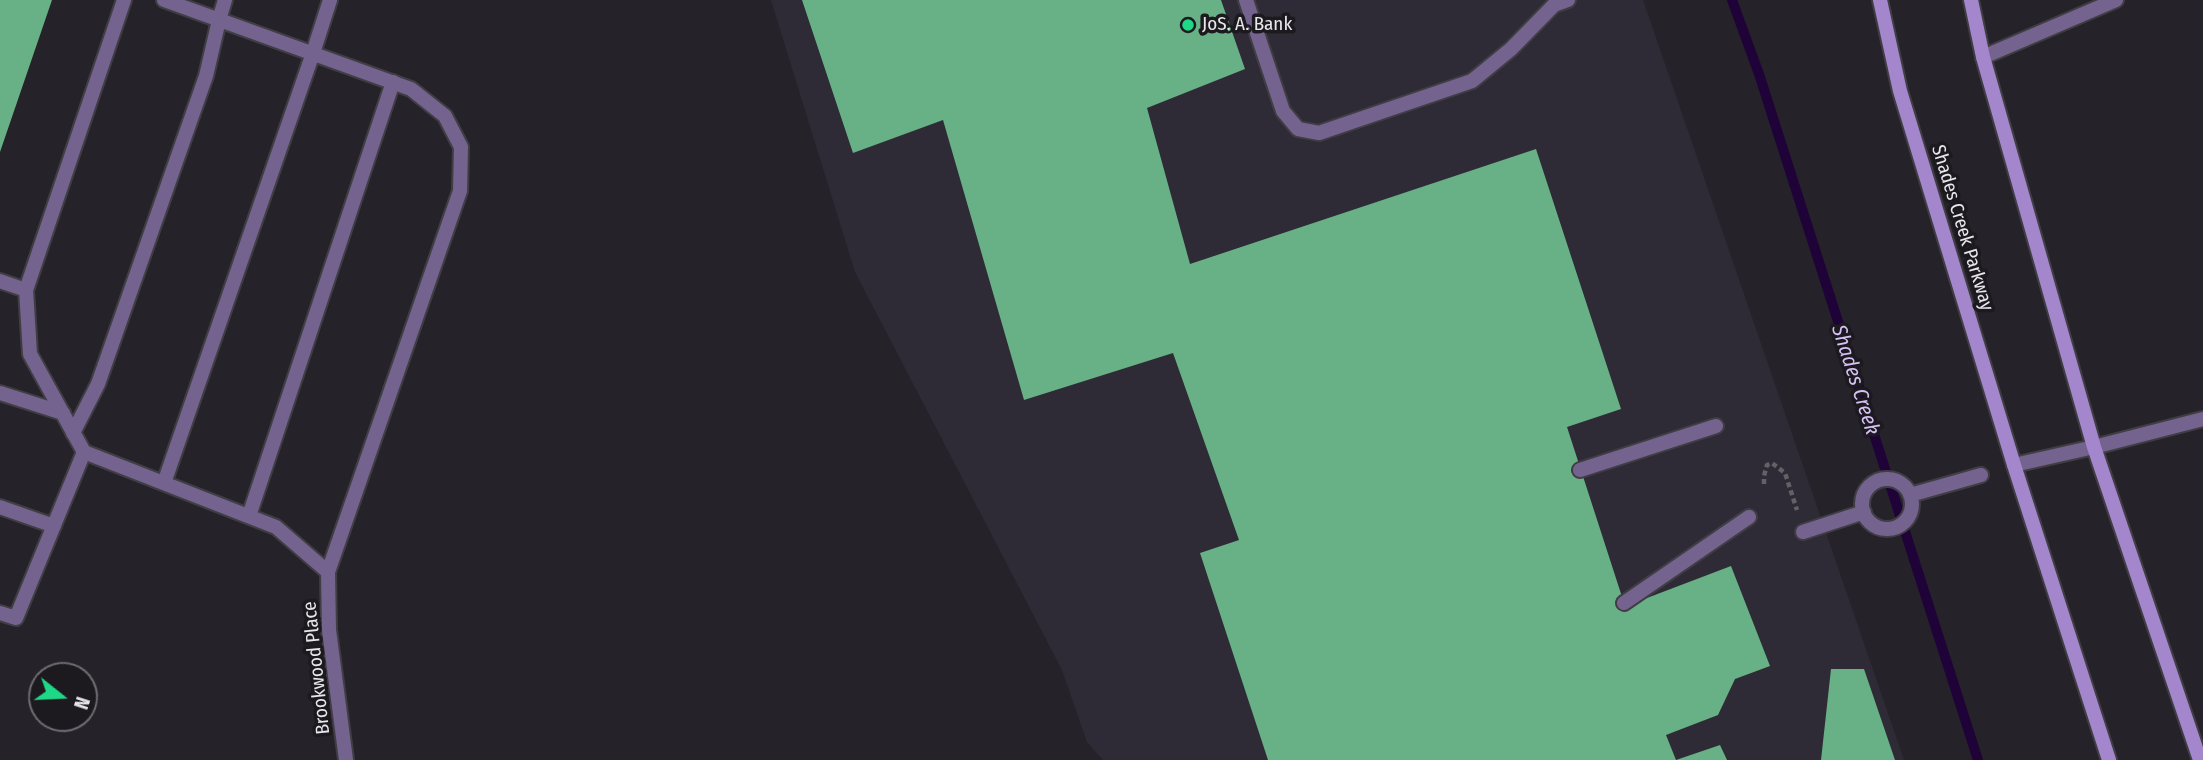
<!DOCTYPE html>
<html>
<head>
<meta charset="utf-8">
<style>
	body { margin:0 }
	#map { position:relative; width:2203px; height:760px; overflow:hidden; background:#252329; font-family:"Fira Sans Condensed",sans-serif }
	canvas { display:block }
	.north { position:absolute; left:28px; top:662px; width:70px; height:70px; box-sizing:border-box; background:#1c1a1f; border:2px solid #6e6c71; border-radius:50%; rotate:108deg; font-size:19px; font-weight:700; line-height:28px; text-align:center; color:#e9e7eb }
	.north::after { content:''; display:block; margin:auto; width:24px; height:32px; background:#1ed887; clip-path:polygon(50% 0,100% 100%,50% 72%,0 100%) }
</style>
</head>
<body>
<div id="map">
<canvas width="2203" height="760"></canvas>
<div class="north">N</div>
</div>
<script>
const ctx = document.querySelector('canvas').getContext('2d');
ctx.lineJoin = 'round';
function paint(path, color) { ctx.fillStyle = color; ctx.fill(path, 'evenodd'); }
const shape = rows => new Path2D(rows.map(r => 'M' + r).join(''));
function stroke(path, color, width, dash) { ctx.strokeStyle = color; ctx.lineWidth = width; ctx.lineCap = dash ? 'butt' : 'round'; ctx.setLineDash(dash || []); ctx.stroke(path); }
function write(font, color, halo, rows, align = 'center') {
  ctx.font = font + ' "Fira Sans Condensed",sans-serif'; ctx.lineWidth = 7; ctx.setLineDash([]); ctx.textBaseline = 'middle'; ctx.strokeStyle = halo; ctx.fillStyle = color; for (const [text, x, y, turn = 0] of rows) {
    ctx.save(); ctx.translate(x, y); ctx.rotate((+turn || 0) * Math.PI / 180); ctx.textAlign = isNaN(turn) ? turn : align; if (halo) ctx.strokeText(text, 0, 0); ctx.fillText(text, 0, 0); ctx.restore();
  }
}
paint(shape([
	[771,0,1643,0,1904,760,1103,760,1087,742,1062,670,855,272]
]), '#2f2b36');
stroke(shape([
	[1732,0,1759,74,1978,760]
]), '#1f0338', 10);
paint(shape([
	[0,0,52,0,0,152],
	[802,0,1221,0,1245,69,1147,108,1190,264,1536,149,1621,409,1567,427,1624,603,1618,609,1731,566,1770,666,1735,679,1718,715,1666,735,1676,760,1268,760,1200,553,1239,540,1173,353,1024,400,943,120,853,153],
	[1831,669,1864,669,1895,760,1821,760],
	[1720,745,1727,760,1676,760]
]), '#68b086');
const service = shape([
	[124,0,26,290,30,354,84,452,276,527,328,572,460,191,461,147,445,116,411,89,164,0],
	[1246,0,1283,111,1298,129,1319,133,1472,81,1511,49,1554,5,1568,0],
	[0,281,26,290],
	[0,393,63,413],
	[73,433,98,384,206,76,219,20,225,0],
	[1580,470,1716,426],
	[164,483,313,53,330,0],
	[0,507,54,526],
	[249,516,393,82],
	[1624,603,1749,517],
	[0,613,16,618,84,452]
]);
const pedestrian = shape([
	'1862 504a25 25 0 1 1 50 0a25 25 0 1 1-50 0Z',
	[1910,495,1981,475],
	[1803,532,1864,512]
]);
const minor = shape([
	[1983,57,2116,0],
	[2014,465,2094,447,2203,419],
	[328,572,329,630,346,760]
]);
const secondary = shape([
	[1880,0,1900,91,2014,465,2109,760],
	[1971,0,1983,57,2094,447,2200,760]
]);
stroke(service, '#403e44', 18);
stroke(pedestrian, '#403e44', 18);
stroke(minor, '#403e44', 18);
stroke(secondary, '#403e44', 18);
stroke(shape([
	[1764,484,1764,476,1767,465,1772,463,1785,473,1797,510]
]), '#636166', 4.5, [5, 3.5]);
stroke(service, '#75638f', 14);
stroke(pedestrian, '#75638f', 14);
stroke(minor, '#75638f', 14);
stroke(secondary, '#a386cc', 14);
for (const [x, y, r, color] of [
	[1188,25,7,"#1ed887"]
]) { const dot = new Path2D(); dot.arc(x, y, r, 0, 2 * Math.PI); ctx.fillStyle = color; ctx.fill(dot); stroke(dot, '#1c1a1f', 2.5); }
write('19px', '#e9e7eb', '#1c1a1f', [
	["JoS. A. Bank",1202,25]
], 'left');
write('19px', '#e9e7eb', '#1c1a1f', [
	["Shades Creek Parkway",1962,228,73],
	["Brookwood Place",317,668,-96]
]);
write('italic 21px', '#d6c1f6', '#1c1a1f', [
	["Shades Creek",1855,380,72]
]);
</script>
</body>
</html>
